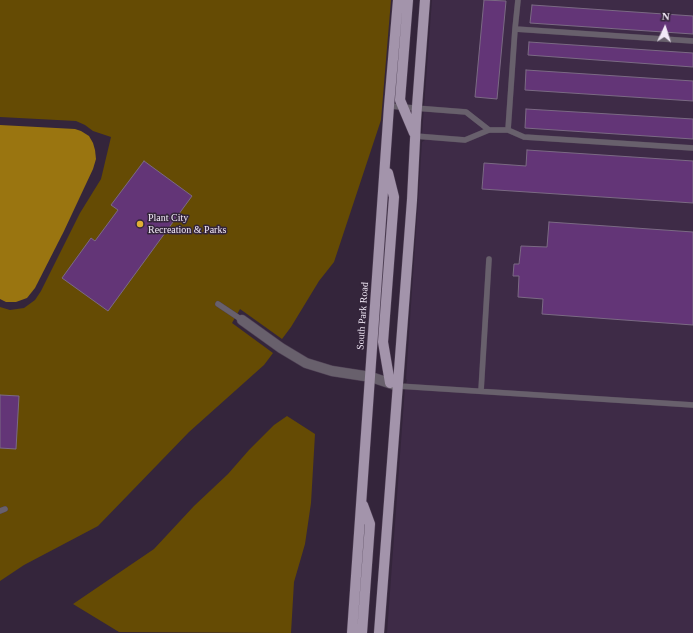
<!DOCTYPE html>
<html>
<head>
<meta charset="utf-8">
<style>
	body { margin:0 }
	#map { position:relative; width:693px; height:633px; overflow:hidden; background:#34253b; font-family:Georgia,serif }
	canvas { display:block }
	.north { position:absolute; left:645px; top:8px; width:40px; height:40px; -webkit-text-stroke:3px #34253b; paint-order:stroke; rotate:4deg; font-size:11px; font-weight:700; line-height:16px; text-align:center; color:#f2e9f7 }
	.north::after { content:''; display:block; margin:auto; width:14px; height:18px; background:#f2e9f7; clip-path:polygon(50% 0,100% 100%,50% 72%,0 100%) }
</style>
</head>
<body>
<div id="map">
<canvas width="693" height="633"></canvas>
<div class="north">N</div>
</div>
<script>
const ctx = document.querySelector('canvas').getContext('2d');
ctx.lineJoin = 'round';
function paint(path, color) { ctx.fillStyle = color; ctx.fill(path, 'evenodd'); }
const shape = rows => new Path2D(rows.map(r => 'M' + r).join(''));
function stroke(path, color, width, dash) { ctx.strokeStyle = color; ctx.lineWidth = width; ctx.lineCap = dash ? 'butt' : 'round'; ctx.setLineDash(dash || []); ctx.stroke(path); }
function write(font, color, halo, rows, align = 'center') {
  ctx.font = font + ' Georgia,serif'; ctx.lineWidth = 3; ctx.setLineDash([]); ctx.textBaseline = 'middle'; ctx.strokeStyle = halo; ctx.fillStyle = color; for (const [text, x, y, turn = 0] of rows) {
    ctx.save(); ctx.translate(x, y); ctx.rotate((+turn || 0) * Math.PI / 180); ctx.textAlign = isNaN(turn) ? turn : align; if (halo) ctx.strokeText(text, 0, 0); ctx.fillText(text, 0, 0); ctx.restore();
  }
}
paint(shape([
	[432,0,693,0,693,633,387,633,405,387,407,380,406,379,422,142,425,140,422,135,423,120]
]), '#3e2b47');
paint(shape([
	[0,0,391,0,381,120,334,262,319,281,291,327,282,339,240,309,232,323,273,353,264,365,189,432,98,526,24,565,0,581,0,307,10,310,24,308,35,300,41,291,80,213,101,179,111,137,93,131,85,125,76,121,0,117],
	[287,416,315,434,311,503,305,544,294,582,291,633,119,632,73,604,154,549,194,506,228,474,249,450,274,425]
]), '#654b04');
paint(shape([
	[0,125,75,129,81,131,89,136,93,143,95,150,96,159,93,169,64,231,35,288,27,298,16,302,6,302,0,299]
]), '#9a7510');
const building = shape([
	[484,0,506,1,497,99,475,97,484,0],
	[532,5,693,16,693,34,530,23,532,5],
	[529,42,693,53,693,67,528,55,529,42],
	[526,70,693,81,693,101,525,90,526,70],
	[526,109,693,119,693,139,525,128,526,109],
	[527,150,693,161,693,203,482,189,484,163,526,166,527,150],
	[144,161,192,196,108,311,62,278,91,238,95,241,118,210,111,205,144,161],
	[549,222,693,232,693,325,542,314,543,299,518,297,519,276,513,276,514,264,519,264,521,246,547,247,549,222],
	[0,395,19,396,16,449,0,448,0,395]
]);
paint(building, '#633577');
stroke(building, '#7b6a84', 1);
const service = shape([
	[515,29,518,0],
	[389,106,466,112,489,130],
	[508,130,515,29,693,41],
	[415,136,465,140,489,130,508,130,524,137,693,148],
	[218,304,242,320],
	[398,386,693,405],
	[481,391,489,259],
	[0,511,5,509]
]);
const tertiary = shape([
	[242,320,281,348,306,363,332,371,371,377,398,386]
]);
const primary = shape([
	[408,0,400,100,414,133],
	[388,173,394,197,383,342,390,383],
	[352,633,389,106,398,0],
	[362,633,370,524,363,505],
	[379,633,412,200,416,120,425,0]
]);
stroke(service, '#4f4055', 6);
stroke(tertiary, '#4f4055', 11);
stroke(primary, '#4f4055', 11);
stroke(service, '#68606c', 5.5);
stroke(tertiary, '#68606c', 10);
stroke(primary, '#a394ab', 10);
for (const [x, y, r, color] of [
	[140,224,4,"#e1af34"]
]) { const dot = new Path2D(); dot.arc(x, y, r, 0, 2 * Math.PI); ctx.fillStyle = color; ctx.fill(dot); stroke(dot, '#34253b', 1.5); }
write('10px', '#f2e9f7', '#34253b', [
	["Plant City",148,218],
	["Recreation & Parks",148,230]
], 'left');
write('10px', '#f2e9f7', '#34253b', [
	["South Park Road",363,316,-86]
]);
</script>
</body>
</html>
